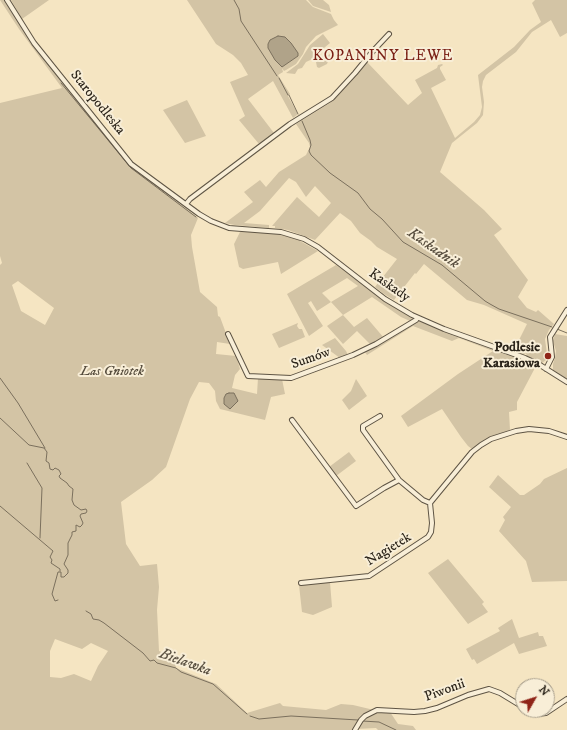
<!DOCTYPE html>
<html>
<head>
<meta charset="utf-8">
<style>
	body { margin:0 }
	#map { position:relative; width:567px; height:730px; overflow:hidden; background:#f5e5c2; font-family:"IM FELL DW Pica",serif }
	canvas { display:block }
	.north { position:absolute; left:515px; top:678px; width:40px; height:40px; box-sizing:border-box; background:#f8eed7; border:1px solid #a69d8b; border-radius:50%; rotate:51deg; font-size:11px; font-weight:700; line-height:16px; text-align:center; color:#2b241a }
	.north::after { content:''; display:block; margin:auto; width:14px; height:18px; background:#8f2418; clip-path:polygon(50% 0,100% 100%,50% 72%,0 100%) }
</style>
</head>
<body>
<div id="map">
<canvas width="567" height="730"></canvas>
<div class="north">N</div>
</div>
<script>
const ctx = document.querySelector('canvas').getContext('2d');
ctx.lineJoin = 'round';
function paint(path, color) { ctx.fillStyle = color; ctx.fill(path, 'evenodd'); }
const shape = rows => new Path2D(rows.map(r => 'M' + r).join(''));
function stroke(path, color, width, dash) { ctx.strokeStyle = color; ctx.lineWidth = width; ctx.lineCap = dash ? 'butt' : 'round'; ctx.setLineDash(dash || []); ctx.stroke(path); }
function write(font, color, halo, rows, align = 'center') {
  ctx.font = font + ' "IM FELL DW Pica",serif'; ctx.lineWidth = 4; ctx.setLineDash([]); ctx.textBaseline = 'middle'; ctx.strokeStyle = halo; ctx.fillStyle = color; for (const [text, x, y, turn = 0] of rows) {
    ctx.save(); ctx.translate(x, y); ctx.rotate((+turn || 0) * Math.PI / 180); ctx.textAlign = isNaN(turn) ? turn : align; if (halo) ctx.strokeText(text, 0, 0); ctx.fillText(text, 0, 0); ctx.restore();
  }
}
paint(shape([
	[0,0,4,0,34,45,131,166,198,218,191,235,192,247,200,292,217,307,218,316,220,317,230,344,217,342,216,354,236,356,240,369,235,375,232,388,257,394,258,378,282,379,285,394,271,397,265,420,220,409,216,401,215,391,209,383,199,382,190,399,166,467,152,480,121,502,126,544,140,566,157,564,159,587,157,610,159,651,174,657,176,668,216,684,247,713,280,703,283,706,326,710,341,704,353,705,374,710,353,730,0,730,0,265,2,263,0,256,0,103,62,88,19,29],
	[18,281,54,308,45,325,21,311,12,285],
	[55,639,82,649,91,643,108,651,98,666,91,681,74,674,61,678,50,677,50,651],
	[11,0,49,0,22,19],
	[187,0,306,0,313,7,331,14,334,20,338,25,316,36,306,47,303,54,296,64,286,70,284,71,282,68,283,72,278,75,290,94,288,96,298,114,293,118,273,81,248,99,274,133,259,144,239,120,245,116,230,82,248,75,241,63,233,55,216,44],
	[308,0,323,0,329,5,331,12,313,6],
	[535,0,567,0,567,33,560,37,551,20,532,32,516,52,486,75,483,81,482,87,484,102,483,115,477,123,452,143,440,172,484,210,502,229,494,235,528,280,518,297,527,308,536,312,538,310,554,324,549,330,545,339,547,354,546,360,542,363,527,356,527,355,525,353,524,355,514,350,527,324,484,305,467,300,424,264,416,274,415,273,394,300,384,294,375,287,397,259,377,247,371,241,360,233,351,221,340,213,315,240,288,230,275,228,275,226,272,226,297,197,319,217,331,203,315,186,306,197,296,182,289,178,260,211,244,223,269,225,269,228,235,225,225,223,253,202,244,192,260,180,266,187,279,172,306,155,310,147,309,143,296,124,330,103,367,62,408,105,422,93,415,80,437,68,438,65,442,64,443,65,440,67,440,69,446,80,431,88,455,138,474,122,480,115,482,107,478,75,514,47,530,30,541,22,532,3],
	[323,34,330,43,319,52,321,55,306,62,302,68,298,69,295,74,286,73,298,64,310,45],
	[336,49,337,51,330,56,327,64,319,68,317,67,316,62,322,56,324,59],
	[187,100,206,136,185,143,163,110],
	[246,231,278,234,299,239,300,241,318,251,281,274,278,262,243,269,239,267,234,244,240,232],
	[336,265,386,302,409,316,413,320,410,321,401,317,372,297,343,315,354,327,367,318,384,338,371,345,357,331,343,344,327,326,343,315,331,302,317,311,311,301,308,303,323,326,309,336,287,294],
	[347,278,358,286,331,302,322,293],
	[416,321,419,321,444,331,506,353,536,366,517,402,517,410,509,412,510,430,487,439,472,449,468,446,461,437,442,409,408,427,401,416,458,374,493,351,459,338,452,341,413,326,367,355,365,352],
	[298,323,297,326,299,329,302,329,305,337,279,348,272,334],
	[555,334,567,336,567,379,553,370,553,364,555,358,556,351,553,341],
	[335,338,346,351,348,355,340,358,322,345],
	[356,379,367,396,349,410,342,400,351,391],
	[349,452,356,461,336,476,329,467],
	[567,468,567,581,532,582,526,561,499,531,505,520,503,517,511,507,489,487,498,475,520,495,524,495,540,484,544,479],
	[448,559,484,602,482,604,488,612,468,624,428,573],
	[330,582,332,607,313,615,302,612,299,585],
	[512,619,519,638,538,632,539,636,543,636,547,646,519,654,514,643,477,664,474,659,472,660,466,649,500,631,498,628],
	[377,711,390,712,398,724,413,726,416,730,378,730,376,728,356,729,362,720]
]), '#d3c4a5');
const water = shape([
	[278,36,285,37,291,43,298,53,298,56,282,67,275,60,268,48,268,44,270,40,278,36],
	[229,393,234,393,238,401,230,409,224,404,224,398,226,394,229,393]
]);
paint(water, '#b0a389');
stroke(water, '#7b705d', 1);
stroke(shape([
	[234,0,239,9,241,21,277,76],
	[279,78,288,95],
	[61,83,131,168,196,217],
	[289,95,298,114],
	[302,121,310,140,311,145,309,151,311,155,330,173,358,193,370,209,382,219,403,242,442,265,485,301,490,304,499,309,552,327],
	[557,329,567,333],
	[0,378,18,403,45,448],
	[0,418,29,445,44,448,47,452,46,461,49,463,50,469,53,470,55,468,59,470,61,474,59,476,60,478,67,483,69,486,73,489,72,500,74,505,81,510,86,509,87,511,86,513,81,514,80,516,83,523,82,525,80,527,76,525,76,531,72,532,72,535,68,543,68,555,64,564,68,570,68,573,64,577,61,577,61,572,58,572,52,594,55,601,58,600],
	[27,463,42,488,40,538],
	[0,506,53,551,50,557,52,560,51,563,60,569,60,571],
	[86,611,91,614,93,619,99,620,104,623,143,653,150,661,154,660,157,663,176,668,181,672,213,684,247,714],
	[250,716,259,719,291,716,358,720],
	[362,721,379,722,396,730]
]), '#7b705d', 1);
const minor = shape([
	[7,0,34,43,131,164,199,214,211,221,229,228,281,232,304,239,318,247,385,299,412,315,444,329,525,358,540,365,567,382],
	[186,204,190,199,290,124,332,98,355,73,373,51,389,34],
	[228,334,248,376,291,378,353,355,376,344,416,320,417,318],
	[546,369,552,357,550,337,567,310],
	[380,416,363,426,363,430,399,480],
	[292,420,356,506,384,488,399,480,423,500,430,503],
	[430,503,472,452,481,445,491,439,516,431,529,429,549,431,567,437],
	[301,583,369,576,428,537,431,532,432,523,430,503],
	[528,710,537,714,546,713,567,699],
	[355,730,361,720,365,716,377,710,414,712,425,711,437,708,468,695,489,689,500,693,523,707]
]);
stroke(minor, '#5e5444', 6);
stroke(minor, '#f8eed7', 4);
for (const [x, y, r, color] of [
	[548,356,4,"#8f2418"]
]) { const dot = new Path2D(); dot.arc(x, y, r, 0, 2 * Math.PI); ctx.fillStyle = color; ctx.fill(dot); stroke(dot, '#f8eed7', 1.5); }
write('14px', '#2b241a', '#f8eed7', [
	["Staropodleska",97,103,51],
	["Kaskady",389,286,35],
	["Sumów",311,359,-20],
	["Nagietek",389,550,-32],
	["Piwonii",445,691,-20]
]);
write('bold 14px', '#2b241a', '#f8eed7', [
	["Podlesie",540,348],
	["Karasiowa",540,364]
], 'right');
write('italic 14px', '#554c3d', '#f8eed7', [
	["Las Gniotek",112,372]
]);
ctx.letterSpacing = '1px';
write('15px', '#7a1f14', '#f8eed7', [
	["KOPANINY LEWE",383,57]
]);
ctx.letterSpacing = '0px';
write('italic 15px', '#5a5041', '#f8eed7', [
	["Kaskadnik",433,249,35],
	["Bielawka",185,663,20]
]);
</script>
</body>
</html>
